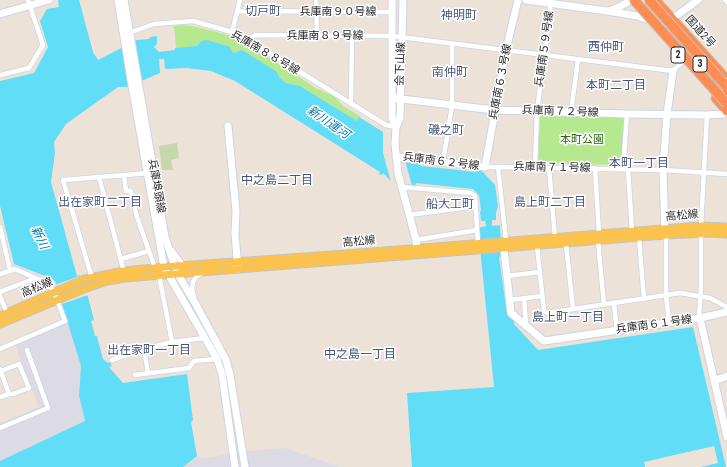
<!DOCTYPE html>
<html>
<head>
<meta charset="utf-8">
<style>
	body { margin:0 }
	canvas { display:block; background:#ece2d8 }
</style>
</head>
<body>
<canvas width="727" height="467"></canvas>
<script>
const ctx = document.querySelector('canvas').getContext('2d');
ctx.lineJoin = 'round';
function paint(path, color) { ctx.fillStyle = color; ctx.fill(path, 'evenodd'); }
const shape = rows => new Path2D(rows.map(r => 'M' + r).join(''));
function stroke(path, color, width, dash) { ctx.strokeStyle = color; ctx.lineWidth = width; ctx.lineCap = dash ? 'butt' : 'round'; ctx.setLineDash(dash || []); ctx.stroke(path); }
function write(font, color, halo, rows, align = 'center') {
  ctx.font = font + ' "Roboto Condensed","Noto Sans JP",sans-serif'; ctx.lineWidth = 3; ctx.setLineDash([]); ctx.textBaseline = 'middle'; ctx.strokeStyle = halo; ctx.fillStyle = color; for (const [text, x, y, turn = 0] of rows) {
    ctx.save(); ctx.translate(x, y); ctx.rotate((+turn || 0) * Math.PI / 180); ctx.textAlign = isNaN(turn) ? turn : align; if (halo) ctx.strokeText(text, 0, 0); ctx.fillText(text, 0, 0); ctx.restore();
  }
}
paint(shape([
	[68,323,81,366,79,396,85,421,0,461,0,423,39,407,15,345],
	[285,448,340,467,183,467,197,456,205,458,250,451]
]), '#dcdae3');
paint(shape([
	[184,25,197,27,231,36,239,40,289,70,315,88,334,96,343,106,360,116,357,121,300,86,286,83,279,77,277,72,232,52,199,43,196,46,176,48,174,26],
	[541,115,622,117,625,120,621,164,618,165,540,163,538,161,540,117]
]), '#b6e890');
paint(shape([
	[177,143,179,158,171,160,173,170,162,170,159,146]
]), '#c6d7ae');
paint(shape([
	[58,0,79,0,93,52,98,60,137,40,149,39,150,37,157,36,157,44,154,47,159,52,175,50,175,48,196,46,202,41,207,40,230,47,232,52,234,53,242,50,277,72,279,77,286,83,300,86,357,121,359,117,383,132,383,153,406,162,420,164,421,166,476,172,477,170,483,172,495,185,498,206,496,213,496,220,492,220,492,226,500,225,502,256,499,257,507,313,515,320,514,324,538,350,693,327,726,467,701,467,718,463,714,446,644,462,645,467,412,467,407,393,494,387,478,228,486,226,485,221,481,221,480,212,481,210,479,195,473,189,416,183,415,186,391,181,383,173,382,175,379,174,380,172,235,81,211,71,187,68,165,69,164,59,159,59,160,73,127,87,118,87,66,124,54,142,55,153,51,182,77,276,80,275,88,297,94,320,91,321,95,336,97,336,103,359,108,363,110,362,112,366,109,367,123,383,187,374,193,420,191,422,197,456,183,467,0,467,0,461,85,421,79,396,81,366,55,281,53,279,14,264,0,206,0,81,34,73,48,47,40,21,47,9,59,7]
]), '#62ddf7');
paint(shape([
	[383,153,405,161,412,185,391,182],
	[82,275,88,295,62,304,55,285]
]), '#ece2d8');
const street = shape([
	[316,0,317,36],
	[725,0,727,2],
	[237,11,392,12],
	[232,32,240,0],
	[129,33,154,24,193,21,232,32,248,40,386,125,396,127],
	[248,40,255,35,392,36,673,71,683,61],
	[0,75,29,68,43,45,28,0],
	[351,104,352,36],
	[571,112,578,60],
	[443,162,452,105,452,44],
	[485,167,498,167,506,241],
	[498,167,663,170,727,174],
	[535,167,537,111,551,3],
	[549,168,555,237],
	[595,168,599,234],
	[623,169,627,114],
	[628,169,632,231],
	[124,175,126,191,131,191,137,217,155,268],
	[99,177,124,272],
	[402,187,471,193,475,196,478,243],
	[409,215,476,206],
	[701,226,707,115],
	[0,227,10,270],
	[666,235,666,295,669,322],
	[639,238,644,299],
	[416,240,477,230],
	[598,241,604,305],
	[566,244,573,309],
	[537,246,544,311,547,313,680,293,710,298,725,306,727,309],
	[172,250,184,266],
	[121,259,149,251],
	[0,274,15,269,47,283,54,292,65,321,0,349],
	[159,275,172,342],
	[507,276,540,272],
	[92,278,63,180,150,173],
	[0,292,36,278],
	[0,296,7,313],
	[194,297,192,290,193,282,196,277,202,273],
	[524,298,526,324],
	[510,300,542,296],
	[614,304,617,330],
	[700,318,699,315,701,288,701,233],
	[144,349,148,373],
	[112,360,144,349,172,342,205,338],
	[1,371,19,364,29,388,13,394,9,394],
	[135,375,189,368,194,361,217,359],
	[0,397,9,394,0,369],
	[0,428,48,408,27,350]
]);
const secondary = shape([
	[118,0,132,86,164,267,217,359,222,374,235,467],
	[124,0,165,237,177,273,194,301,226,360,230,375,245,467],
	[392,0,392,118,396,127],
	[403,0,400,118,396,127,395,144,398,173,416,240,417,254],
	[526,0,607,11,638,16,646,19],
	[609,11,619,7,632,0],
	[0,14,49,0],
	[655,27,661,27,698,0],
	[393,98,494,110,627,114,707,115,723,114,727,112],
	[228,126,236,211,235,234,238,269],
	[396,157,485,167,506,50,518,0],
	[665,234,663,170,667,114,673,71],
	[504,249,511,313,544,341,700,318,727,312],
	[700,318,727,437],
	[714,381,727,376]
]);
const primary = shape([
	[85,279,124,271,164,267,346,254,701,226,727,227],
	[0,316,57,291],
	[0,324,86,288,108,281,125,278,666,235,709,233,727,234]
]);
const highway = shape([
	[655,0,727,80],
	[674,34,727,95],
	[716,98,727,111]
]);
stroke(street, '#cdd3e3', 6);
stroke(secondary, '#cdd3e3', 9);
stroke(primary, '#c3c3c3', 9);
stroke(highway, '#c3c3c3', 11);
stroke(street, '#fff', 4.5);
stroke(secondary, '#fff', 7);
stroke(primary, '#fbc34e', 7);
stroke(highway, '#ff8c50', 9);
const primaryBridge = shape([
	[57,291,85,279]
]);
const highwayBridge = shape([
	[634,0,727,104],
	[649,0,727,87]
]);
stroke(primaryBridge, '#c3c3c3', 9, []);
stroke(highwayBridge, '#c3c3c3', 11, []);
stroke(primaryBridge, '#fbc34e', 7);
stroke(highwayBridge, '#ff8c50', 9);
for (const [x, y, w] of [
	[678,55,14],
	[700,64,14]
]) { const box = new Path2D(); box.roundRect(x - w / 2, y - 8, w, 16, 3); ctx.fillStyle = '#fff'; ctx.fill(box); stroke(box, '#282828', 1); }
write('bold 10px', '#282828', null, [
	["2",678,55],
	["3",700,64]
]);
write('11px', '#282828', '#fff', [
	["兵庫南９０号線",338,12],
	["国道2号",700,32,48],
	["兵庫南８９号線",325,36],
	["兵庫南５９号線",545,49,-82],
	["兵庫南８８号線",265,53,30],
	["会下山線",401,64,-88],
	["兵庫南６３号線",501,82,-79],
	["兵庫南７２号線",560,112,2],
	["兵庫南６２号線",441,162,7],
	["兵庫南７１号線",552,168,1],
	["兵庫埠頭線",156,186,80],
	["高松線",682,216,-5],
	["高松線",359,242,-5],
	["高松線",37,288,-23],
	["兵庫南６１号線",654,325,-8]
]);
write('11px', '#2d6914', '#fff', [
	["本町公園",582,140]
]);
write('12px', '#45547c', '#fff', [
	["切戸町",263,12],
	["神明町",459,16],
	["西仲町",606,48],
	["南仲町",450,73],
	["本町二丁目",616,86],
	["磯之町",446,131],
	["本町一丁目",639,164],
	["中之島二丁目",277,181],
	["出在家町二丁目",100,203],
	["島上町二丁目",550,203],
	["船大工町",450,205],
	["島上町一丁目",568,318],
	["出在家町一丁目",149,351],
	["中之島一丁目",360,355]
]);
write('italic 12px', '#0379a1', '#fff', [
	["新川運河",328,123,34],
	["新川",39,238,64]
]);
</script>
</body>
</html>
